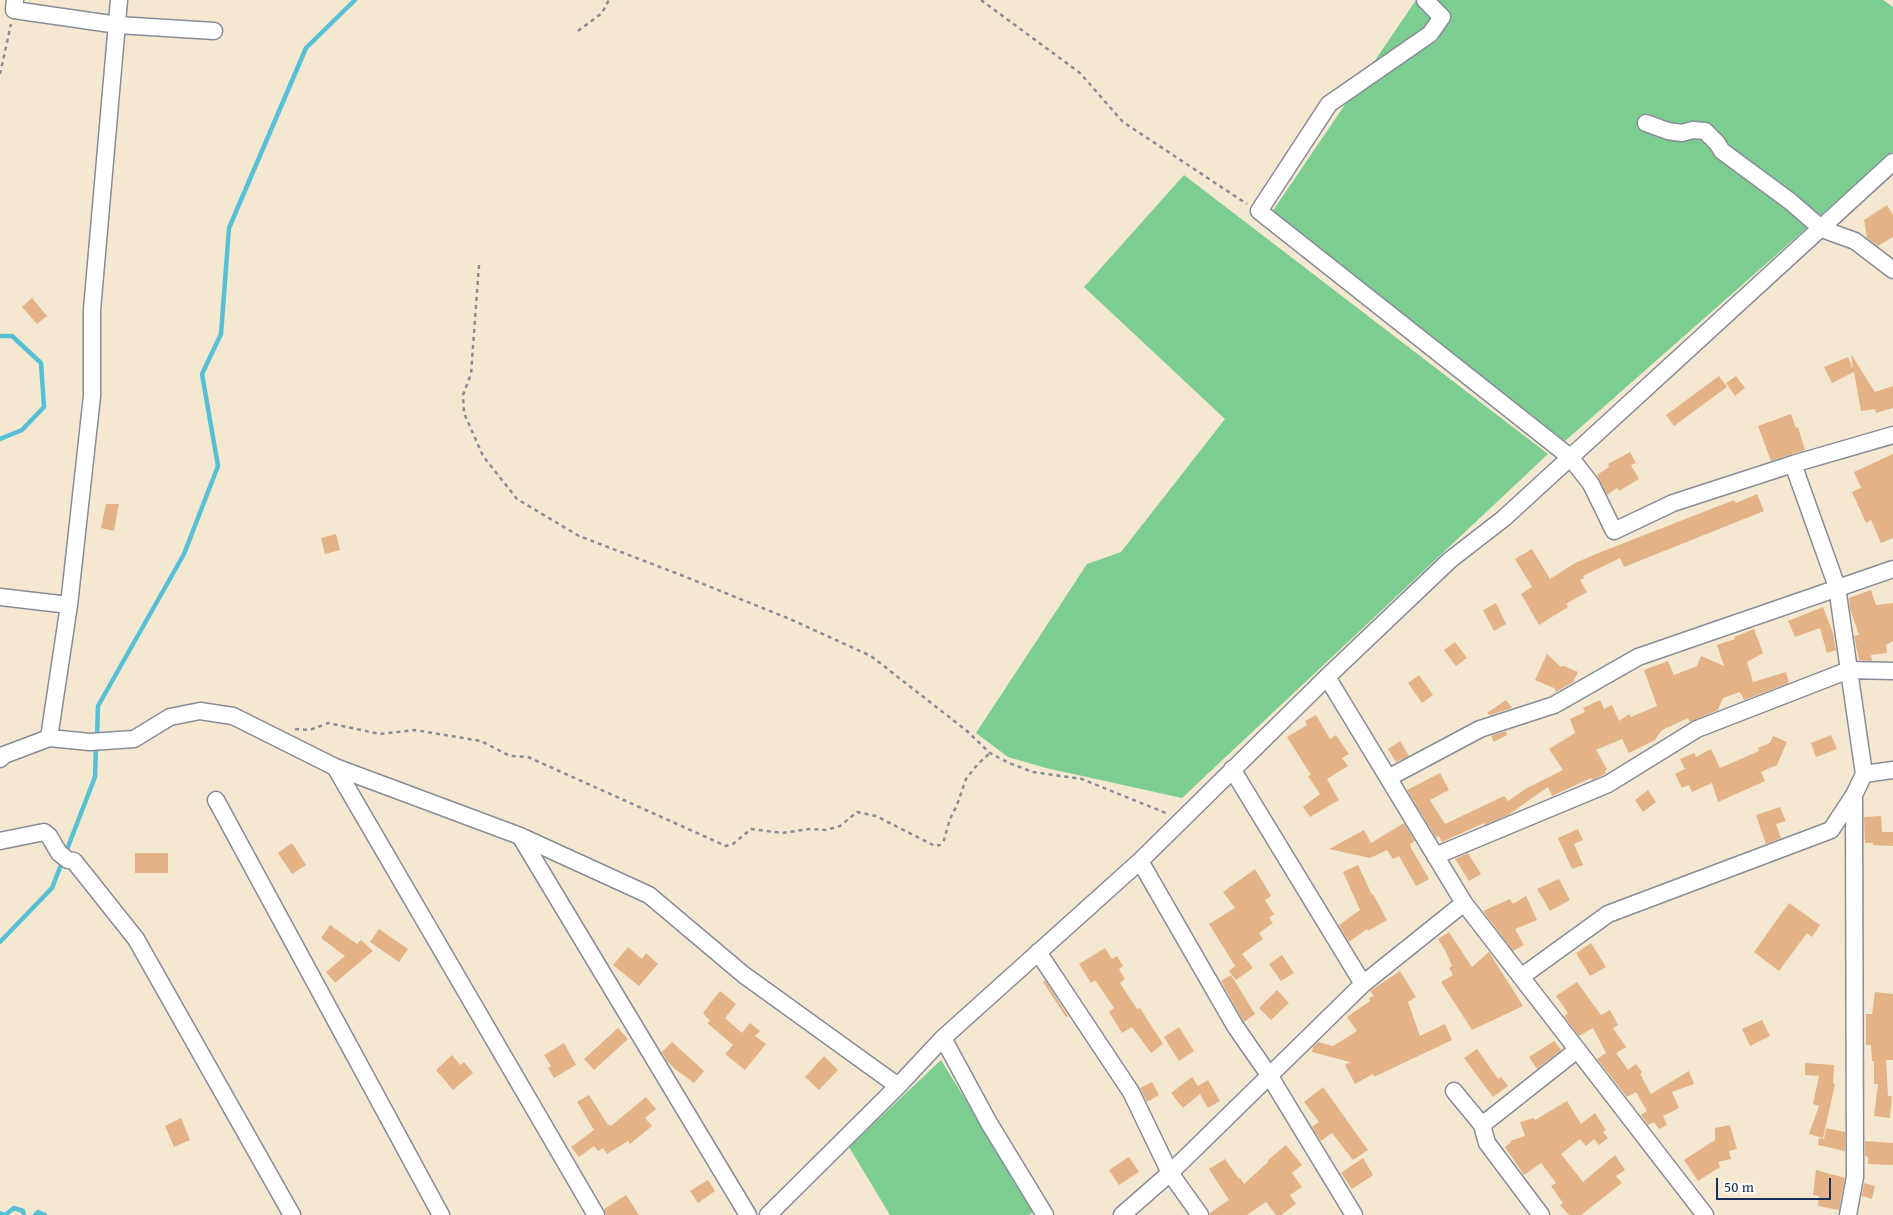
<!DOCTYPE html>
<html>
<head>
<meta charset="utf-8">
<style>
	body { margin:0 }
	#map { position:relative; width:1893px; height:1215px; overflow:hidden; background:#f4e8d1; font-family:"Gentium Book Plus",serif }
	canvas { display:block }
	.scale { position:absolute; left:1716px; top:1178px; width:115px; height:22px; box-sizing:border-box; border:2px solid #1b2f5e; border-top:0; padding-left:6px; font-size:15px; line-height:18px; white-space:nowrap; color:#1b2f5e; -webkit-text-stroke:4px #fdfcf7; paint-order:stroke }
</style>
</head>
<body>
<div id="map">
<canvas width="1893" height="1215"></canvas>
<div class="scale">50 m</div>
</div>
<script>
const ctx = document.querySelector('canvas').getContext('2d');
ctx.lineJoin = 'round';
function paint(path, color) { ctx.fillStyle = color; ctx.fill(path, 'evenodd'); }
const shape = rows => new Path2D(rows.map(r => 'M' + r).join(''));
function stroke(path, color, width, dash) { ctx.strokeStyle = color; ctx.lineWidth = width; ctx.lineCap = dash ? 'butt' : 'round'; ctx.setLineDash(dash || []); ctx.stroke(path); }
paint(shape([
	[1416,0,1883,0,1893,7,1893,152,1565,441,1272,212],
	[1184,175,1548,454,1182,798,1046,768,1008,757,976,733,1087,564,1121,552,1225,419,1084,287],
	[941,1060,1034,1211,1029,1215,890,1215,849,1147]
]), '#7bce90');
stroke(shape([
	[0,336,12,336,41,363,44,407,22,430,0,439],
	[97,737,98,706,184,554,218,466,202,374,221,334,229,228,306,48,355,0],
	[0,942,52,888,95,777,96,745],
	[0,1213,5,1215,14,1208,23,1211,24,1215],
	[35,1215,38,1212,45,1215]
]), '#58c0d4', 4.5);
paint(shape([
	[1887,205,1893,215,1893,237,1878,246,1867,238,1864,220],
	[32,298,47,316,37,324,22,307],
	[1851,354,1875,392,1893,386,1893,408,1876,413,1875,409,1861,411,1854,372,1832,383,1824,367,1848,357,1853,369],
	[1719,376,1727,387,1674,426,1666,415],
	[1736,376,1745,388,1735,396,1726,383],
	[1791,414,1796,428,1798,427,1805,450,1771,461,1758,426],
	[1630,452,1636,463,1631,465,1639,479,1619,491,1617,488,1607,495,1597,475,1609,467,1608,464],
	[1893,454,1893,538,1881,543,1871,520,1866,523,1852,492,1861,488,1854,472],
	[1757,494,1764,511,1624,567,1620,558,1583,576,1584,578,1580,580,1587,592,1566,604,1568,607,1539,625,1521,594,1532,587,1515,559,1532,549,1550,579,1575,563,1596,554,1734,500,1736,503],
	[106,504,119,504,114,531,101,528],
	[336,534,340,550,325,554,321,538],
	[1871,590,1876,605,1893,603,1893,641,1886,645,1887,653,1871,655,1872,661,1859,660,1854,636,1859,635,1850,609,1849,598],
	[1496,603,1506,624,1494,631,1483,610],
	[1823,607,1833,633,1836,650,1827,653,1820,628,1795,637,1788,621],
	[1754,629,1763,653,1747,662,1753,682,1786,672,1789,683,1744,700,1740,692,1723,698,1718,710,1690,722,1688,718,1662,730,1655,740,1629,753,1622,739,1596,750,1607,769,1605,771,1606,773,1603,775,1592,780,1591,778,1552,796,1548,787,1508,815,1485,825,1484,823,1442,842,1439,836,1436,838,1407,790,1440,773,1449,790,1430,800,1445,824,1504,796,1508,801,1527,788,1563,770,1549,749,1575,733,1570,719,1585,712,1583,708,1600,700,1604,709,1612,705,1619,721,1629,714,1631,717,1657,706,1644,670,1668,661,1674,675,1697,666,1701,656,1724,666,1717,645,1735,639,1734,637],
	[1455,642,1467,658,1456,666,1444,650],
	[1547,654,1561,667,1564,666,1578,672,1573,682,1556,692,1554,688,1535,680],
	[1419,675,1433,695,1422,703,1408,683],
	[1506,700,1512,708,1490,715,1487,713],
	[1316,715,1330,739,1336,735,1349,754,1342,758,1348,766,1327,779,1339,800,1310,817,1303,807,1320,794,1308,776,1311,775,1287,737,1307,725,1305,721],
	[1506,731,1507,735,1494,742,1491,736],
	[1831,735,1837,749,1816,757,1811,743],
	[1773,736,1787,742,1777,765,1761,772,1765,781,1718,802,1712,783,1692,792,1689,785,1682,788,1675,774,1685,769,1680,759,1694,753,1696,757,1711,749,1720,768,1759,751,1758,748,1770,743],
	[1400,741,1409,756,1396,762,1388,749],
	[1648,790,1656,802,1643,812,1635,800],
	[1780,807,1786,821,1776,824,1781,838,1766,844,1756,815],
	[1881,816,1882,832,1893,832,1893,846,1873,845,1873,843,1865,843,1864,817],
	[1404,823,1415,841,1410,844,1411,848,1429,879,1416,886,1399,856,1393,859,1387,850,1370,858,1329,849,1364,830,1371,843],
	[1578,829,1583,840,1574,844,1583,865,1572,869,1558,838],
	[292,843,306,865,292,874,278,853],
	[135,853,168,853,168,873,135,873],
	[1468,853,1481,874,1469,881,1455,859],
	[1358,865,1372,895,1373,894,1387,920,1368,931,1367,929,1349,942,1339,925,1360,910,1343,872],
	[1255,869,1271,896,1265,900,1274,914,1269,918,1273,923,1259,933,1263,939,1242,954,1253,968,1236,980,1229,971,1235,966,1209,924,1235,908,1223,892],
	[1559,879,1570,900,1550,911,1537,889],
	[1526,896,1537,920,1515,929,1524,945,1513,951,1483,911,1510,899,1513,904],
	[1789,903,1820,925,1812,937,1807,933,1779,971,1754,952],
	[330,925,357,944,361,940,373,951,335,983,326,972,345,956,321,938],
	[379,929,408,949,399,962,370,942],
	[1449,932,1472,967,1489,952,1523,1006,1472,1030,1441,982,1453,975,1449,968,1452,966,1446,952,1438,939],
	[1591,943,1606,967,1590,976,1576,953],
	[628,947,642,959,646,953,658,964,639,986,613,965],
	[1105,948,1112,959,1117,956,1123,966,1119,969,1125,979,1120,983,1137,1009,1140,1008,1163,1044,1151,1053,1132,1027,1122,1033,1109,1012,1114,1008,1095,980,1091,983,1079,964],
	[1282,955,1294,973,1281,981,1269,964],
	[1400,971,1416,997,1408,1002,1420,1036,1445,1024,1452,1040,1374,1077,1373,1074,1355,1084,1345,1065,1350,1062,1312,1052,1313,1047,1318,1042,1333,1046,1357,1031,1347,1017,1370,1001,1369,998,1374,996,1370,991],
	[1231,975,1255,1014,1244,1022,1221,981],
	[1045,980,1068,1016,1066,1017,1043,982],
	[1577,982,1601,1015,1610,1010,1618,1025,1613,1028,1626,1047,1616,1053,1628,1070,1636,1064,1642,1072,1640,1074,1651,1094,1689,1071,1694,1084,1672,1092,1679,1108,1663,1116,1667,1125,1659,1129,1654,1122,1648,1125,1641,1115,1647,1111,1636,1092,1627,1097,1597,1059,1606,1053,1593,1028,1579,1036,1564,1016,1568,1013,1556,996],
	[1277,990,1289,1003,1271,1020,1259,1008],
	[720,991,736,1004,725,1018,742,1033,750,1023,760,1031,755,1036,766,1044,745,1070,725,1054,733,1045,707,1023,710,1021,703,1013],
	[1875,992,1893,994,1893,1060,1886,1060,1888,1096,1892,1096,1890,1118,1874,1116,1878,1084,1874,1084,1874,1061,1872,1061,1871,1045,1866,1045,1866,1014,1872,1014],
	[1762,1020,1770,1036,1750,1046,1742,1029],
	[1179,1027,1194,1051,1179,1061,1164,1037],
	[618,1028,628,1039,594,1070,584,1059],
	[1554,1041,1561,1050,1537,1069,1529,1057],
	[672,1042,704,1071,694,1083,675,1069,667,1061,662,1052],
	[564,1043,576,1065,554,1078,548,1068,551,1066,544,1055],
	[1477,1049,1498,1079,1501,1077,1508,1086,1493,1097,1464,1058],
	[452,1055,460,1065,464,1062,473,1073,453,1090,436,1070],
	[824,1056,838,1070,819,1090,805,1077],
	[1805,1063,1834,1065,1833,1083,1835,1084,1823,1138,1809,1134,1819,1106,1813,1104,1819,1076,1805,1075],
	[1192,1077,1198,1086,1208,1080,1220,1101,1208,1108,1200,1094,1183,1108,1171,1093],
	[1152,1082,1159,1095,1147,1102,1140,1088],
	[1323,1087,1368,1150,1353,1160,1332,1133,1321,1141,1312,1127,1319,1122,1304,1102],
	[589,1095,608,1125,610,1124,611,1126,646,1097,656,1109,645,1118,652,1126,630,1144,628,1141,607,1154,603,1148,598,1151,594,1146,579,1157,571,1147,594,1130,577,1102],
	[1567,1101,1581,1124,1595,1113,1606,1130,1603,1132,1608,1138,1599,1145,1594,1139,1586,1146,1580,1139,1561,1154,1583,1182,1615,1155,1625,1170,1616,1176,1622,1183,1581,1215,1569,1215,1560,1205,1563,1203,1551,1186,1556,1183,1541,1163,1524,1175,1505,1147,1511,1142,1510,1141,1525,1136,1520,1122,1534,1118,1535,1120],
	[181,1118,190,1140,174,1147,165,1126],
	[1730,1125,1737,1149,1729,1151,1731,1159,1718,1162,1720,1167,1698,1181,1684,1160,1715,1140,1715,1128],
	[1826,1128,1845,1132,1845,1151,1818,1145,1819,1138,1824,1139],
	[1865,1141,1893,1143,1893,1165,1868,1164,1868,1157,1865,1156],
	[1286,1145,1302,1165,1292,1173,1302,1187,1290,1195,1296,1204,1281,1215,1276,1215,1266,1202,1247,1215,1210,1215,1210,1213,1229,1200,1209,1169,1225,1159,1239,1179,1240,1178,1244,1184,1268,1162,1268,1160],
	[1129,1157,1139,1172,1119,1185,1109,1170],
	[1363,1158,1373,1175,1352,1189,1341,1173],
	[1816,1170,1845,1178,1839,1210,1818,1206,1819,1196,1813,1195],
	[708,1180,715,1191,698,1203,690,1191],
	[1864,1183,1875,1186,1872,1199,1862,1196],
	[626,1195,639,1215,606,1215,604,1209]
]), '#e3b387');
const minor = shape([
	[15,0,14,10,118,25,214,31],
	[1425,0,1442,17,1430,34,1329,104,1259,211,1570,457,1591,484,1614,531,1673,503,1793,464,1893,435],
	[1646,123,1668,131,1682,133,1693,130,1705,131,1717,143,1722,151,1791,202,1822,229,1855,241,1893,270],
	[1793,464,1837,587,1864,774,1854,795,1855,1177,1848,1215],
	[0,597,69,605],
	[1327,677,1464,903,1705,1215],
	[49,738,69,605,92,396,92,310,119,0],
	[0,759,4,755,49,738,90,742,134,739,170,717,200,711,233,716,335,767,520,836,649,895,744,975,898,1086],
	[335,767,596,1215],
	[1232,769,1363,984],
	[1864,774,1893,770],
	[1388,778,1480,729,1554,705,1638,657,1893,569],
	[216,800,441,1215],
	[520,836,748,1215],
	[0,841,44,832,49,836,59,853,68,860,74,861,136,939,292,1215],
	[1435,856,1608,784,1697,729,1849,670,1893,671],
	[1140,861,1235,1026,1269,1075,1354,1215],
	[1038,952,1131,1092,1170,1173,1200,1215],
	[1521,977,1608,914,1831,830,1854,795],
	[943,1038,989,1123,1045,1215],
	[1454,1091,1482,1125,1487,1143,1541,1215],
	[1482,1125,1577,1050],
	[768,1215,898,1086,943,1038,1140,861,1327,677,1450,560,1503,519,1893,162],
	[1122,1215,1170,1173,1363,984,1464,903]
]);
stroke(minor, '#888c98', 19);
stroke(shape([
	[981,0,1080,73,1123,122,1247,204],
	[578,31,602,13,609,0],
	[0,74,11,24],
	[479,265,471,374,463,395,464,413,483,456,517,499,579,536,681,575,792,620,871,656,967,731,990,753,1009,763,1033,772,1082,779,1166,813],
	[295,729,310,730,328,723,380,734,415,730,481,741,510,756,528,757,726,846,733,844,751,829,782,833,809,829,826,830,840,826,857,812,876,816,935,846,940,845,944,840,950,819,957,805,966,779,977,765,990,753]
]), '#888c98', 2.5, [4, 4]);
stroke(minor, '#fff', 16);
</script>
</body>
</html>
